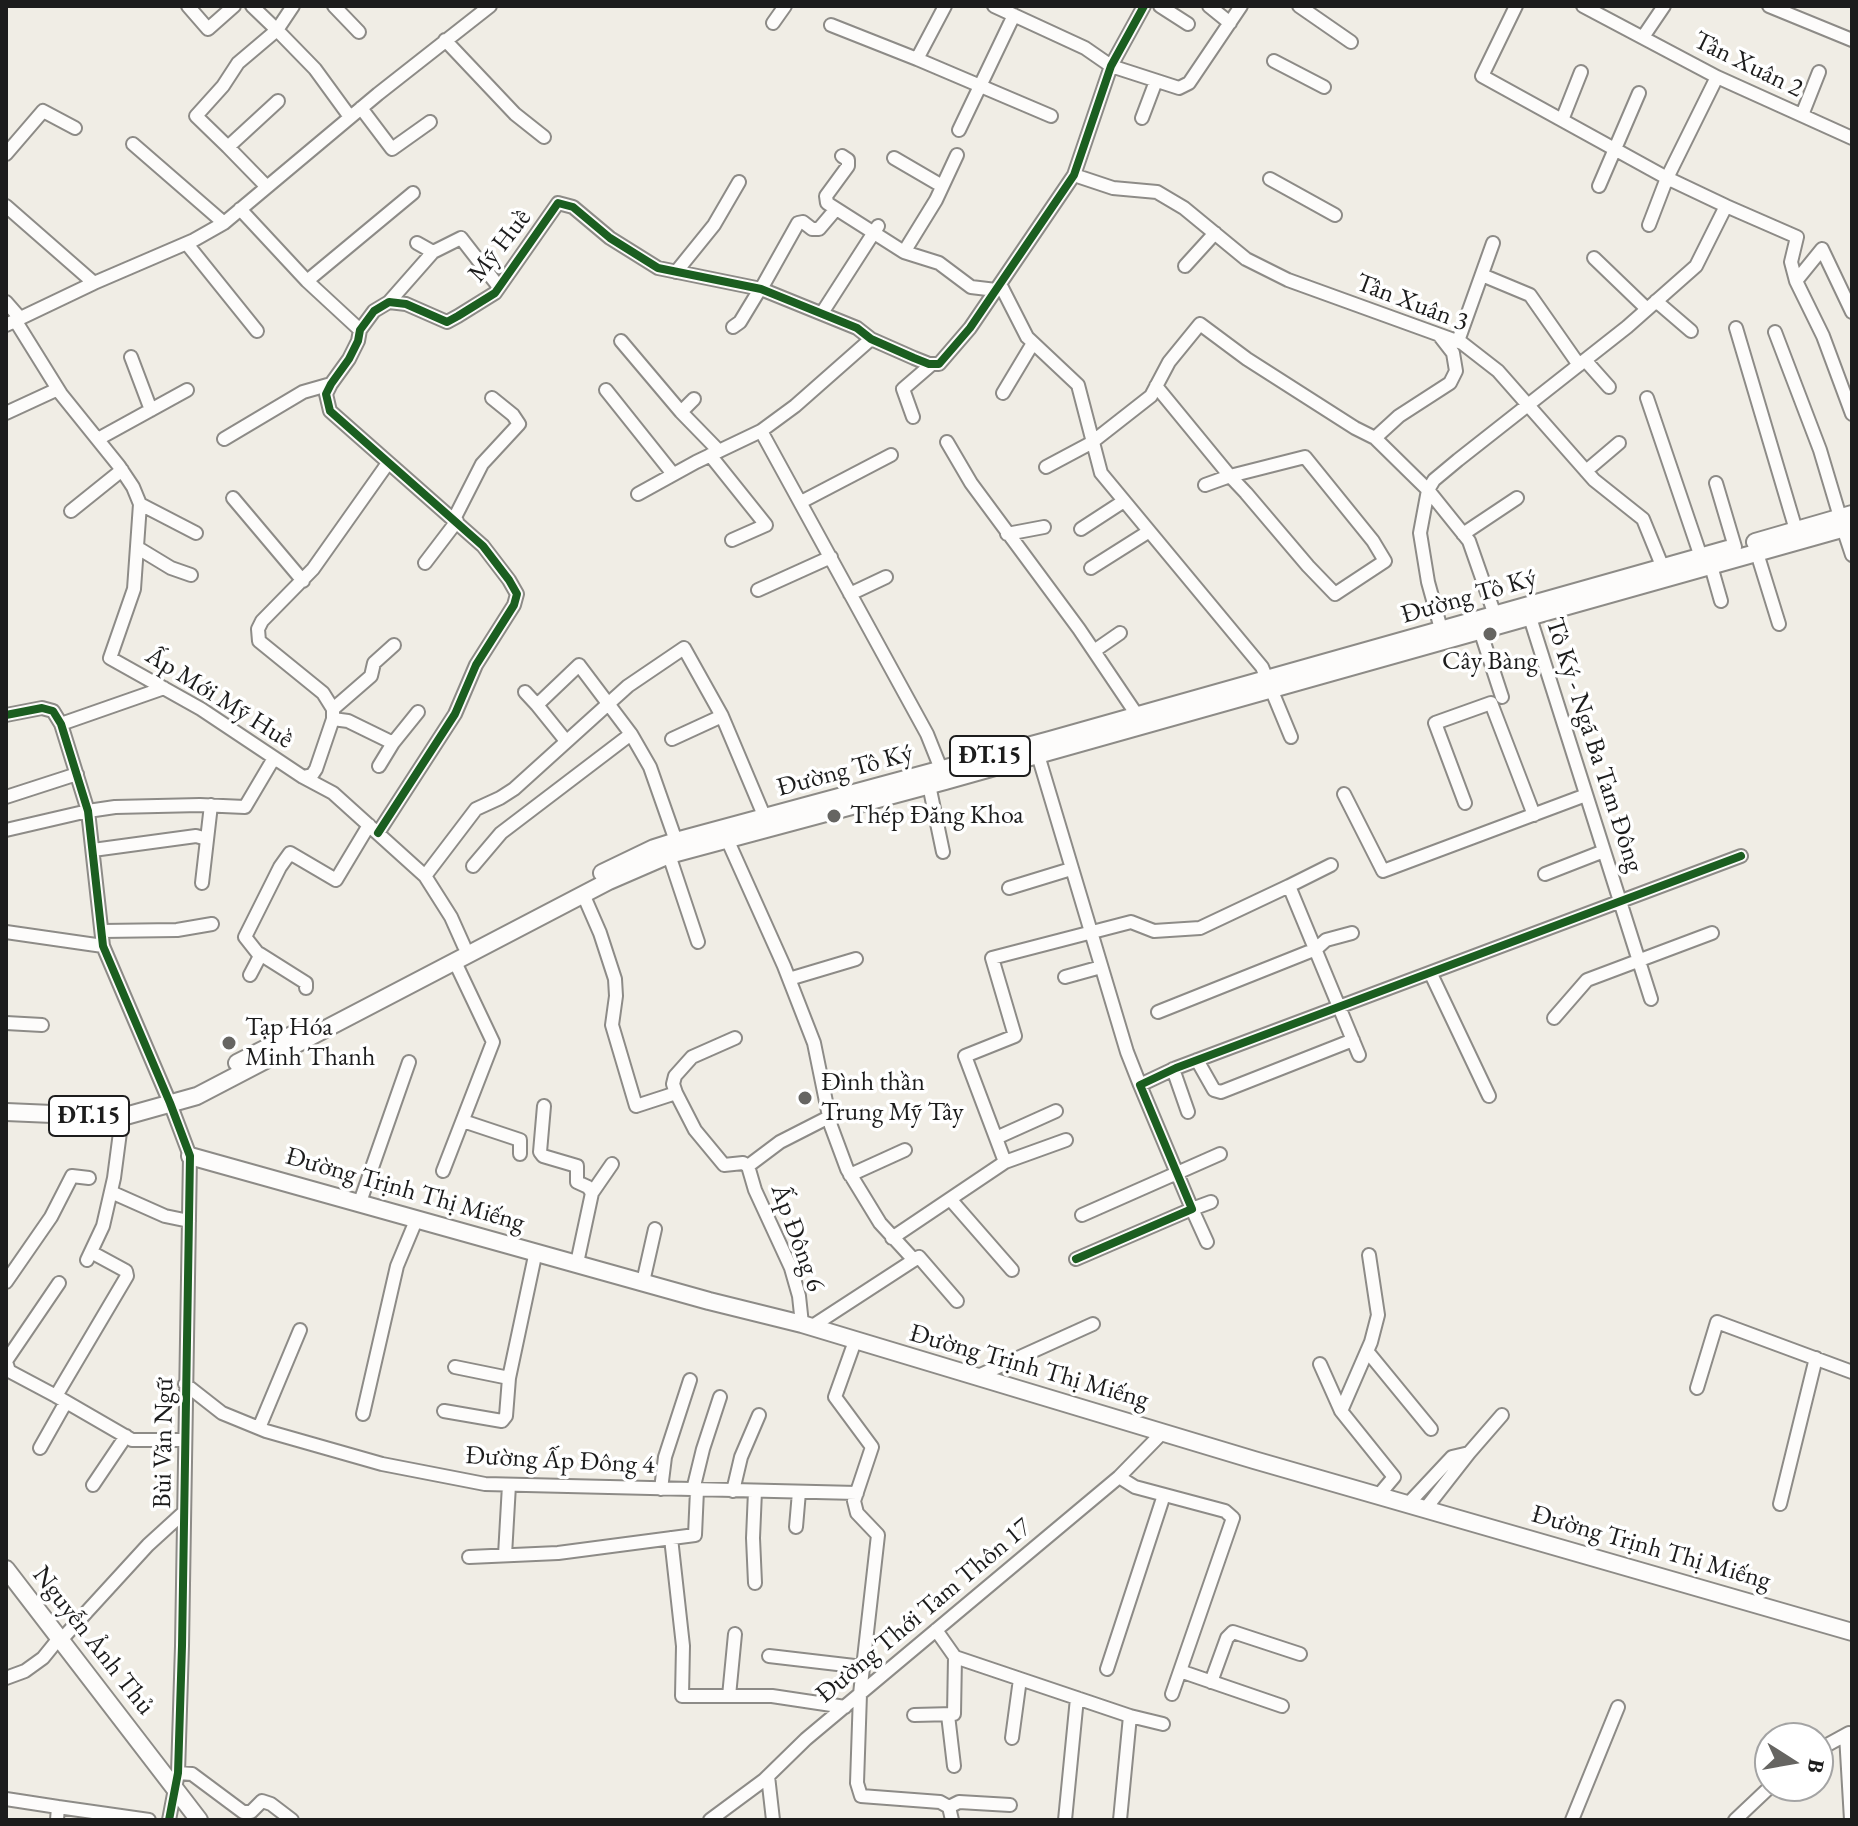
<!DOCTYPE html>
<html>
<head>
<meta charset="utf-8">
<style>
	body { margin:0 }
	#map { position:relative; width:1858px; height:1826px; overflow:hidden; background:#f0ede5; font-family:"EB Garamond",serif }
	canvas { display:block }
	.frame { position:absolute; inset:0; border:8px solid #1c1c1c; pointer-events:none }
	.north { position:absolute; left:1754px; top:1722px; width:80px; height:80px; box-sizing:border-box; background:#fff; border:2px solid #a4a4a4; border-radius:50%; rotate:101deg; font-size:22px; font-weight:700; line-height:32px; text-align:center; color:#1c1c1c }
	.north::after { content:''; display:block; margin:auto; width:28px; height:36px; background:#666562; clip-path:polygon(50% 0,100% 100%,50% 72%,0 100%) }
</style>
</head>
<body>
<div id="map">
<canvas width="1858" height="1826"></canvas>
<div class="frame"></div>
<div class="north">B</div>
</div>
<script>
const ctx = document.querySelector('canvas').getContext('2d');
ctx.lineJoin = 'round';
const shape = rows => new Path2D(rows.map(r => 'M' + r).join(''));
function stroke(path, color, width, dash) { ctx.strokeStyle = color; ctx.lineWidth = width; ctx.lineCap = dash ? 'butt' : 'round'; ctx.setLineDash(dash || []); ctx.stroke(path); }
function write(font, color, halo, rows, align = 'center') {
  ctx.font = font + ' "EB Garamond",serif'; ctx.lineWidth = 7; ctx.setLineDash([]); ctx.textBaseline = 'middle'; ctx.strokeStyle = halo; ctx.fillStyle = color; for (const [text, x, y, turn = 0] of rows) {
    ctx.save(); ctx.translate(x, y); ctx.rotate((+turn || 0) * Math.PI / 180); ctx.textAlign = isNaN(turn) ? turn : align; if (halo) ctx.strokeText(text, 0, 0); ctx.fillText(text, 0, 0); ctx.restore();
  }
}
const minor = shape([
	[188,6,208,29,234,6],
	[252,6,277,30,238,63,223,86,196,116,228,147,278,101],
	[293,6,277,30,315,69,350,117],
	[334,6,359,32],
	[945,6,917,59,1051,116],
	[994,6,1085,48,1111,66,1179,88,1189,83,1241,6],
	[1160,6,1188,24],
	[1209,6,1230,23],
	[1299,6,1351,42],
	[1516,6,1482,76,1667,178,1726,206],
	[1583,6,1717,77,1852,138],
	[1769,6,1852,40],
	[773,23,785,6],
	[831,25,917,59],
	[1643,37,1664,6],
	[445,40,515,114,544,137],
	[1274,61,1324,87],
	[361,108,392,149,430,122],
	[1802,115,1819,72],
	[1142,118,1156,81],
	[1562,120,1581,72],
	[959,130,1014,15],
	[133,144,224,223],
	[228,147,267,187],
	[6,154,43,111,75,128],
	[957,155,936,200,904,252,939,263,971,287,996,290],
	[842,156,848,160,848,166,826,196,827,203,904,252],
	[894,158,942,186],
	[1074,175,1113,188,1157,192,1184,208,1246,259,1288,280,1462,343,1498,371,1594,480,1643,519,1663,568],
	[1270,179,1335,215],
	[1599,186,1639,93],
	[6,206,94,283],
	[240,209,307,281,360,330],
	[1649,225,1667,178,1717,77],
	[417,243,433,252,461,238,499,287],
	[187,244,257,331],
	[1594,258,1647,309],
	[1185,266,1215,233],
	[676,272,714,225,739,182],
	[1482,275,1530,295,1579,365],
	[307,281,413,193],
	[1796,281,1822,249,1852,312],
	[1000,284,1027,337,1078,385,1101,473,1262,667,1291,737],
	[761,289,798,223,803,222,812,229,819,229,836,209],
	[1656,301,1691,331],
	[6,302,20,318],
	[389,302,433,252],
	[822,313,878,226],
	[15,320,61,394,119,466,133,487,140,504,134,589,110,658,201,709,303,777,333,793,425,876,451,917,464,946],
	[6,325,94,283,194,240,224,223,378,94,490,6],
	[733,327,740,322,760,289],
	[1736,328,1796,530],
	[1775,332,1820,450,1840,517],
	[1439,335,1453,353,1456,371,1450,383,1399,416,1375,438,1428,490,1469,541,1497,621],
	[621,341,681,412],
	[1458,341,1493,243],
	[131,357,151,410],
	[1585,360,1609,387],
	[1156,386,1225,470,1230,476,1246,493,1308,566,1335,594,1385,561,1373,541,1305,457,1230,476,1205,485],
	[606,390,673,474],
	[1003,393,1033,343],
	[1647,398,1701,557],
	[694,399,681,412,719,451],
	[6,413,58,389],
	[913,417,903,389,932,364],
	[761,431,927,734,941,769],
	[98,439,187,390],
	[224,439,303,392,331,384],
	[947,442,971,483,1079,629,1137,715],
	[710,455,766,525,732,540],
	[1046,467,1091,443,1151,396,1169,362,1200,324,1247,359,1355,428,1375,438],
	[1586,471,1619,443],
	[1716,483,1735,547],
	[638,494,696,462,761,431,795,406,871,339],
	[233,498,303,581],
	[801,502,891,455],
	[140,504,196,533],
	[71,511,122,470],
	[454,519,482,464,519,424,513,415,492,398],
	[1843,528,1852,555],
	[1081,529,1124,501],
	[1007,534,1044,527],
	[1463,534,1517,498],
	[138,548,171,568,191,575],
	[1757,553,1779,624],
	[425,563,457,521],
	[1711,566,1721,601],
	[1091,568,1148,532],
	[758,590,831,557],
	[850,594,886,577],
	[1527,608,1651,999],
	[1441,629,1428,582,1420,533,1428,490,1434,480,1458,460,1627,327,1696,266,1726,206,1797,237,1791,262,1796,281,1823,336,1852,414],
	[1480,630,1502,697],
	[1094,651,1120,633],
	[525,692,537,705],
	[333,709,371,676,374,663,394,645],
	[6,715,42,708,53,711,61,724,88,811,103,946,170,1103,190,1156,182,1646,178,1773,169,1820],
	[333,719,348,721,393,743,418,712],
	[61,724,164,688],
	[672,739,722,716],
	[566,741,537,705,579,665,631,734,650,767,676,841],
	[1038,755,1127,1052,1140,1085],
	[379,766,393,743],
	[303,777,312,775,316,769,333,719,333,709,323,693,259,641,258,629,262,621,313,569,388,463],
	[929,785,943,852],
	[1344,794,1383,871,1586,795],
	[6,797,77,774],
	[1465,803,1435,723,1491,703,1534,815],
	[6,830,88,811,115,807,200,805,245,807,274,758],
	[378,833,455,714,476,665,514,605,517,594,509,580,483,546,330,411,326,394,331,384,349,359,358,341,360,330,374,311,389,302,406,304,447,322,458,316,495,293,558,203,573,207,610,238,658,268,761,289,857,328,871,339,914,358,929,364,939,364,970,328,1074,175,1111,66,1144,6],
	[727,839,784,966,814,1043,831,1126,847,1169,880,1223,914,1260,811,1327],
	[93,850,196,836,207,839],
	[669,855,698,942],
	[473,866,501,833,631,734],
	[1545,874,1604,851],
	[425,876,476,809,500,798,514,789,628,686,684,648,722,716,768,825],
	[202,883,211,805],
	[1289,886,1331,865],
	[1009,888,1071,869],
	[583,894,600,933,615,979,616,996,612,1025,636,1106,676,1093,695,1130,724,1165,743,1163,748,1166],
	[102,931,177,930,212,924],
	[6,932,103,946],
	[260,954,306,983,306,988],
	[1431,974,1489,1096],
	[250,975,260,956,245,937,280,867,290,853,336,880,369,825],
	[1065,977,1101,967],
	[789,979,856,959],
	[1158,1012,1316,949,1326,940,1352,933],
	[1554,1018,1587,980,1712,933],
	[6,1023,42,1025],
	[1197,1060,1214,1090,1221,1092,1353,1040],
	[1173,1069,1188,1112],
	[676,1093,673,1084,675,1076,692,1057,735,1038],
	[544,1106,540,1152,543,1156,577,1166,577,1182,588,1187,592,1193,577,1263],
	[463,1121,520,1140,520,1154],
	[996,1138,1056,1111],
	[1005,1162,1066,1140],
	[748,1166,755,1190,791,1268,799,1296,802,1324],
	[748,1166,780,1142,829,1117],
	[443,1171,493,1042,455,962],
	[850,1175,905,1150],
	[111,1192,165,1216,189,1221],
	[592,1193,612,1164],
	[950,1199,1012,1270],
	[360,1202,409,1062],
	[1082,1215,1220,1154],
	[892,1238,1005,1162,965,1056,1015,1036,992,958,1131,922,1154,931,1200,928,1289,886,1359,1055],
	[1207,1242,1192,1209,1211,1202],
	[91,1252,126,1271,127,1276,56,1396,132,1440,184,1440],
	[1369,1255,1378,1315,1371,1342,1341,1411,1394,1477,1378,1496],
	[1076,1259,1192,1209,1140,1085,1176,1068,1741,856],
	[87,1260,103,1226,114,1178,122,1117],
	[914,1260,919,1257,957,1301],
	[6,1282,51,1217,72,1176,89,1178],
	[643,1282,655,1229],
	[855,1341,835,1397,872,1447,854,1501,857,1513,878,1535,860,1694,857,1783,861,1796,940,1802,949,1807,952,1820],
	[1367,1351,1431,1429],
	[6,1361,59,1283],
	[6,1362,9,1371,56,1396],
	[1320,1364,1341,1411],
	[455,1367,509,1378],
	[978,1376,1093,1324],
	[185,1384,222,1413,266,1431,382,1464,485,1484,857,1493],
	[1697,1388,1717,1322,1852,1372],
	[444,1411,502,1421,506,1416,509,1378,536,1251],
	[363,1414,397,1266,417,1218],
	[259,1428,300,1330],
	[40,1448,66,1402],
	[1119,1477,1135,1487,1225,1511,1233,1518,1172,1694],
	[93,1485,126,1436],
	[661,1489,665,1457,690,1380],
	[693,1490,703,1449,720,1397],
	[733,1491,741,1457,759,1415],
	[1408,1504,1452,1457,1469,1453,1502,1415],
	[1780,1504,1816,1358],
	[1426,1508,1469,1453],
	[796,1527,799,1492],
	[671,1538,683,1646,682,1696,772,1696,845,1707],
	[505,1555,509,1485],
	[469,1557,558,1553,695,1535,697,1490],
	[755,1583,753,1538,755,1491],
	[936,1630,955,1657,1130,1716,1163,1724],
	[61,1640,148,1545,182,1514],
	[769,1656,863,1667],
	[1107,1669,1164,1495],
	[1180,1671,1282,1706],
	[6,1678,25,1671,43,1658,60,1637],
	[1211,1682,1227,1638,1233,1632,1300,1654],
	[729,1696,735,1634],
	[914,1715,954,1714,955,1657],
	[948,1715,954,1766],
	[1846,1735,1851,1820],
	[1012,1738,1020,1679],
	[1818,1750,1849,1733],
	[178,1773,192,1774,243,1812,251,1812,262,1801,271,1804,292,1820],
	[768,1776,773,1820],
	[6,1799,58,1807],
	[949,1807,959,1802,1010,1805],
	[57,1820,58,1807,149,1820],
	[710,1820,764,1780,806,1739,1119,1477,1163,1432],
	[1065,1820,1077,1698],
	[1120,1820,1130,1716],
	[1572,1820,1618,1707],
	[1735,1820,1771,1786]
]);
const major = shape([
	[1755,542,1852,514],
	[602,873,654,848,676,841,1050,740,1728,549],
	[237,1063,298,1032],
	[6,1112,122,1117,197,1096,609,881,669,855,945,781,1852,526],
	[190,1156,709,1301,802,1324,1254,1460,1852,1632],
	[6,1569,199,1820]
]);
stroke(minor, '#8d8b87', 16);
stroke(major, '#8d8b87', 20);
stroke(minor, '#fdfcfb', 12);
stroke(major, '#fdfcfb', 16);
stroke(shape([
	[6,715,42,708,53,711,61,724,88,811,103,946,170,1103,190,1156,182,1646,178,1773,169,1820],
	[378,833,455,714,476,665,514,605,517,594,509,580,483,546,330,411,326,394,331,384,349,359,358,341,360,330,374,311,389,302,406,304,447,322,458,316,495,293,558,203,573,207,610,238,658,268,761,289,857,328,871,339,914,358,929,364,939,364,970,328,1074,175,1111,66,1144,6],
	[1076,1259,1192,1209,1140,1085,1176,1068,1741,856]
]), '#1b5e20', 8);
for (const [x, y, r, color] of [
	[1490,634,8,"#666562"],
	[834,816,8,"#666562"],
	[229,1043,8,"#666562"],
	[805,1098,8,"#666562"]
]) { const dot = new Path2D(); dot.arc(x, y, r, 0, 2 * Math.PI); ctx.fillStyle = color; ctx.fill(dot); stroke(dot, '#fff', 3); }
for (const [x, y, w] of [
	[990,756,80],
	[89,1116,80]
]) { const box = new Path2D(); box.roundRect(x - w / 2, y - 20, w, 40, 6); ctx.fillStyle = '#fff'; ctx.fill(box); stroke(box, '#1c1c1c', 2); }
write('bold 24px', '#1c1c1c', null, [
	["ĐT.15",990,756],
	["ĐT.15",89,1116]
]);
write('26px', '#1c1c1c', '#fff', [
	["Tân Xuân 2",1748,65,26],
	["Mỹ Huề",500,246,-52],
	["Tân Xuân 3",1412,303,21],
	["Đường Tô Ký",1469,597,-16],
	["Ấp Mới Mỹ Huề",219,698,32],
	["Tô Ký - Ngã Ba Tam Đông",1594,745,72],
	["Đường Tô Ký",845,771,-15],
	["Đường Trịnh Thị Miếng",405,1190,16],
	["Ấp Đông 6",797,1238,70],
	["Đường Trịnh Thị Miếng",1029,1367,16],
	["Bùi Văn Ngữ",164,1443,-89],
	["Đường Ấp Đông 4",560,1461,3],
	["Đường Trịnh Thị Miếng",1651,1548,16],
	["Đường Thới Tam Thôn 17",924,1611,-40],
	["Nguyễn Ảnh Thủ",93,1641,52]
]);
write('26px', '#1c1c1c', '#fff', [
	["Cây Bàng",1490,662,"center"],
	["Thép Đăng Khoa",850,816],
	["Tạp Hóa",245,1028],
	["Minh Thanh",245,1058],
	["Đình thần",821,1083],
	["Trung Mỹ Tây",821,1113]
], 'left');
</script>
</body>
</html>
